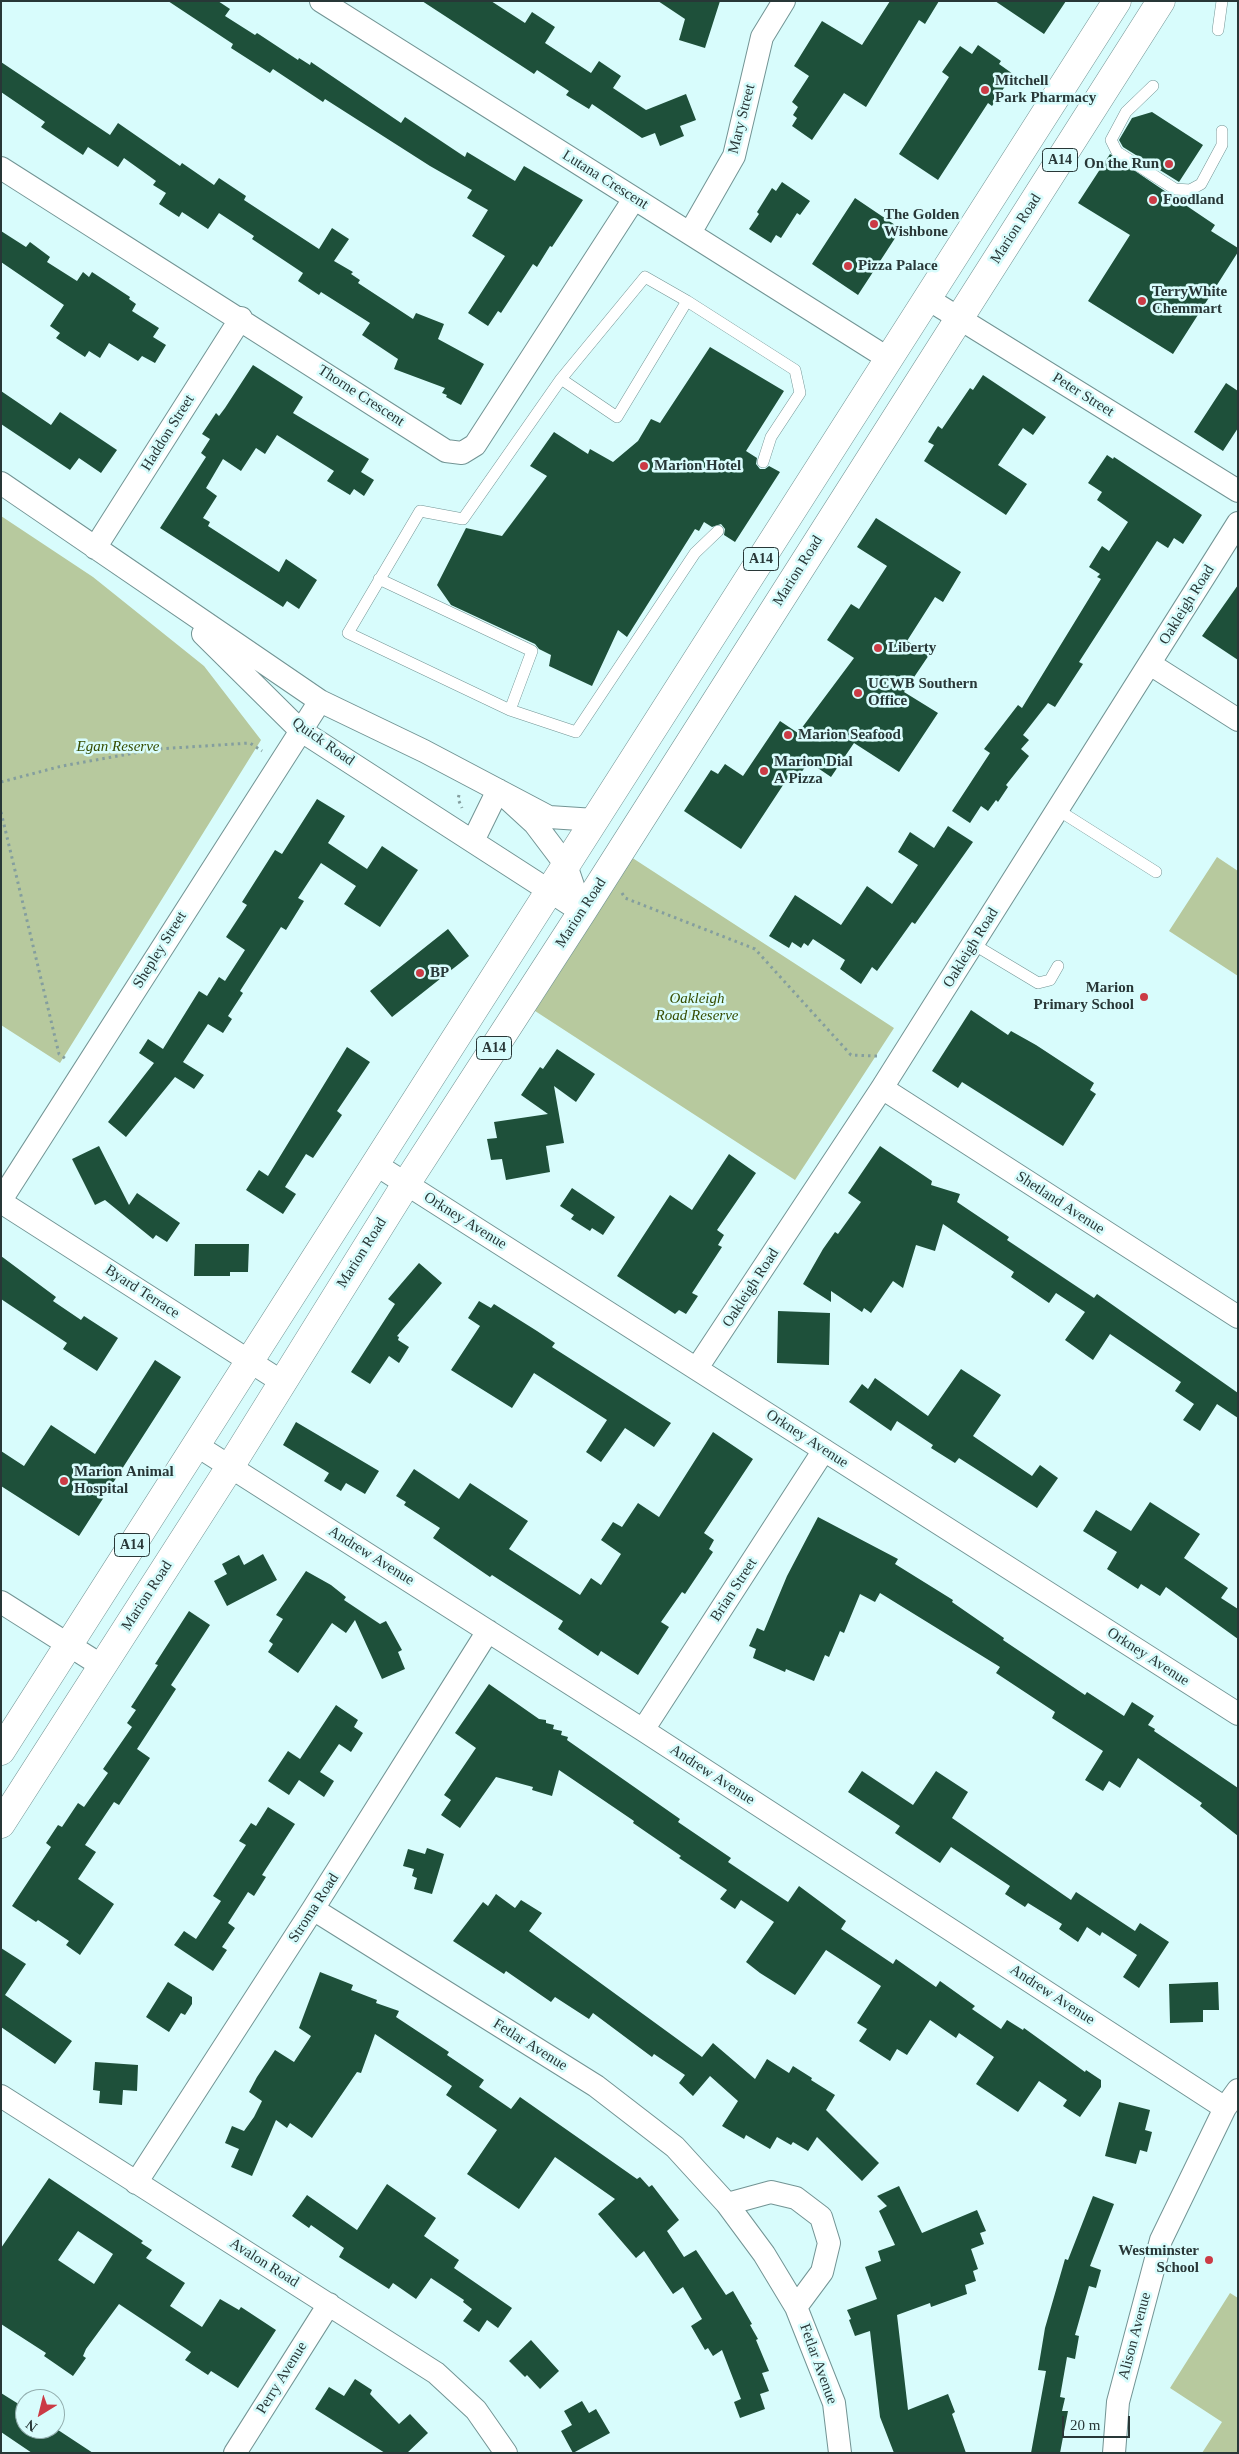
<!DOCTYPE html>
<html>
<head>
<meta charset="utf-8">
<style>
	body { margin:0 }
	#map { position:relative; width:1239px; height:2454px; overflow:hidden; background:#d8fcfc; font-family:"Times New Roman",serif }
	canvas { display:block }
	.frame { position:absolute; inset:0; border:2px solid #283737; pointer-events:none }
	.north { position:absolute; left:15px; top:2389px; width:50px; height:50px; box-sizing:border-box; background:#d8fcfc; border:1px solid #92adad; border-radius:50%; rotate:216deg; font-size:14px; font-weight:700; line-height:20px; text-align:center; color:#283737 }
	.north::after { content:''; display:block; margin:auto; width:18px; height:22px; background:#cb3b45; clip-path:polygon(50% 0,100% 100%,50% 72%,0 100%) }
	.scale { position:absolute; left:1062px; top:2416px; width:68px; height:22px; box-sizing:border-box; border:2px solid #283737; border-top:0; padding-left:6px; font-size:15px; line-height:18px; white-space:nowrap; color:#283737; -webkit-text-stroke:4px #d8fcfc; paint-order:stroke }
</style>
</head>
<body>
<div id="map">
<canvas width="1239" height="2454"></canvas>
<div class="frame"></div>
<div class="north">N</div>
<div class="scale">20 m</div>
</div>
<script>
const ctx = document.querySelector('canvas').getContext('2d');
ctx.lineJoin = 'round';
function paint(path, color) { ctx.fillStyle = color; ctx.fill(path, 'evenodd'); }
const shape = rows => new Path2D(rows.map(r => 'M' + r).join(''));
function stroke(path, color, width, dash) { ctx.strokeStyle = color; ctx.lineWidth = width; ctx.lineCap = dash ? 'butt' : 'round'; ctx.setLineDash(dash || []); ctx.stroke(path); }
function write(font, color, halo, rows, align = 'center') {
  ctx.font = font + ' "Times New Roman",serif'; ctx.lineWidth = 5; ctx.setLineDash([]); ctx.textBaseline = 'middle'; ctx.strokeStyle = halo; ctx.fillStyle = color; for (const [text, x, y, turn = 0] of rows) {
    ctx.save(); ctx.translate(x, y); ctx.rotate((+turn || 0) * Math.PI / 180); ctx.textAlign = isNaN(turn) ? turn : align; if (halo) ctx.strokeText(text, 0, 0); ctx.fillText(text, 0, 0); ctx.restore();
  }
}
paint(shape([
	[1,516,93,577,204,666,261,740,60,1063,1,1025],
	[631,857,894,1028,795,1180,532,1009],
	[1217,857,1238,871,1238,976,1169,931],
	[1230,2293,1238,2298,1238,2453,1202,2453,1222,2422,1170,2388]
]), '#b7c99e');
paint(shape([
	[168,1,218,1,230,9,225,16,255,35,257,33,298,60,299,58,310,65,311,62,401,123,405,117,465,157,467,152,515,181,524,166,583,200,552,247,550,246,537,267,533,264,501,313,498,311,488,326,468,313,505,256,472,236,488,210,467,198,472,190,430,166,325,99,323,102,273,69,270,73,231,48,233,44],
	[422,1,491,1,525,23,532,12,555,27,545,43,591,73,599,61,621,76,613,88,646,110,686,94,696,120,680,126,684,136,660,146,655,133,642,138,592,104,589,109,566,95,569,91,537,70,534,74],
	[658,1,720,1,705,48,679,40,685,19],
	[890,1,939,1,925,24,919,20,866,107,844,93,812,140,792,126,797,118,793,115,798,107,792,102,809,76,794,66,822,21,862,45],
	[995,1,1066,1,1044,34],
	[978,45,1001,61,999,64,1013,74,992,106,988,103,938,180,899,154,949,77,942,72,960,46,972,54],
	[1,62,110,135,118,123,180,166,182,163,214,185,219,178,246,196,244,200,319,249,332,228,349,239,334,261,353,272,351,274,360,280,358,283,413,319,416,313,444,324,438,339,484,364,461,405,446,397,447,395,442,393,445,388,394,369,398,359,362,335,370,323,321,292,319,295,298,281,303,273,252,239,254,236,219,213,208,229,182,212,179,217,159,204,166,193,153,185,156,181,124,158,118,167,88,147,83,155,41,127,45,122,1,92],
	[1152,112,1203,145,1179,182,1123,147,1119,140,1132,118],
	[1110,154,1215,225,1211,231,1238,248,1238,252,1173,354,1088,301,1130,235,1078,203],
	[782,182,810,201,800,215,797,213,781,238,776,235,771,243,749,229,759,214,757,212,772,188,776,191],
	[855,198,901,229,858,295,812,264],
	[1,231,26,247,30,242,50,257,47,262,77,281,83,272,89,277,92,272,130,297,129,299,136,304,132,311,159,328,153,337,166,345,155,363,142,356,138,361,109,343,100,358,89,351,85,357,56,338,60,333,50,326,64,305,1,262],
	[710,347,784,391,746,451,757,458,756,464,760,469,765,469,769,466,780,472,735,542,724,535,725,529,721,524,712,527,704,522,699,531,695,529,627,637,618,630,592,686,549,666,551,655,539,649,535,644,451,605,437,585,466,528,502,536,547,476,530,466,554,432,588,454,590,449,613,462,638,441,651,419,660,423],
	[253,365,303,397,293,413,369,459,361,472,374,480,364,496,354,489,350,495,327,481,334,471,277,435,265,454,256,448,241,471,223,459,206,488,217,496,203,518,210,522,208,526,279,572,286,559,317,580,299,609,287,601,283,607,160,528,206,457,201,453,210,439,202,434,216,413,219,416,225,408],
	[983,375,1046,417,1033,435,1023,428,998,465,1027,484,1006,515,924,461,934,445,928,442,938,426,942,429,970,388,973,390],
	[1226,383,1238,391,1238,428,1223,451,1194,432],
	[1,391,51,425,60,412,117,450,101,473,79,458,70,470,1,424],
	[1107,455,1113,459,1114,457,1202,515,1183,544,1174,538,1168,548,1157,541,1079,662,1083,664,1055,707,1048,703,1023,735,1029,740,1021,749,1029,756,1006,785,1008,787,998,802,996,800,988,811,981,806,970,823,952,811,990,753,984,749,1018,705,1022,708,1101,579,1097,577,1100,574,1089,567,1102,546,1109,551,1128,522,1097,500,1102,492,1088,483],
	[876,518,961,572,943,602,935,597,907,641,929,655,904,692,938,713,899,772,854,743,831,777,809,762,800,774,793,770,741,849,684,811,711,770,718,774,725,764,743,776,780,721,798,733,854,658,827,640,851,604,859,609,887,566,857,547],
	[1238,585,1238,660,1202,636],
	[317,799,345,816,328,843,367,869,382,846,418,870,380,927,344,904,356,886,321,863,298,898,304,901,286,930,281,927,240,991,243,993,228,1016,232,1019,223,1033,208,1024,183,1062,204,1075,194,1089,175,1077,126,1137,108,1122,154,1063,139,1053,148,1039,163,1049,199,991,207,996,219,977,225,981,245,950,226,937,247,905,242,902,275,850,282,854],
	[948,826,973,842,915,924,912,922,877,971,872,967,861,984,840,969,845,960,813,939,808,946,804,943,801,948,792,942,789,948,769,936,795,895,841,925,867,886,892,904,918,865,898,852,910,832,934,848],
	[448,929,469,956,392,1017,370,991],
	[971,1010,1008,1035,1011,1031,1036,1045,1094,1083,1090,1090,1096,1094,1063,1146,962,1082,958,1088,932,1071],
	[347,1047,370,1062,337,1111,342,1115,313,1158,306,1154,285,1187,296,1194,283,1214,246,1190,259,1170,268,1176],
	[557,1049,595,1074,576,1102,554,1086,564,1143,546,1146,550,1172,506,1180,502,1159,491,1160,487,1139,497,1138,494,1122,548,1114,521,1095,540,1067,543,1069],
	[99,1146,129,1205,137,1193,180,1223,167,1242,156,1235,153,1239,105,1200,95,1205,72,1159],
	[880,1146,932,1181,931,1185,960,1194,957,1202,1009,1237,1007,1240,1094,1298,1097,1294,1238,1393,1238,1418,1217,1404,1200,1431,1183,1420,1194,1404,1175,1391,1181,1382,1110,1334,1093,1360,1065,1340,1085,1312,1056,1293,1049,1303,1011,1277,1014,1272,943,1224,935,1251,916,1245,903,1288,893,1281,871,1313,864,1308,862,1312,831,1291,831,1302,803,1284,823,1249,835,1232,838,1234,861,1202,848,1193],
	[729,1154,756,1173,717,1230,724,1235,718,1245,722,1247,692,1293,698,1296,686,1314,679,1310,675,1314,617,1276,670,1195,692,1210],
	[572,1188,615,1217,603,1235,592,1228,590,1231,571,1219,574,1215,560,1206],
	[195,1244,249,1244,248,1272,230,1272,230,1276,194,1276],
	[1,1256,56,1297,53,1301,81,1320,84,1316,118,1338,97,1371,63,1349,67,1343,1,1299],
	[419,1263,442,1283,397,1336,399,1337,398,1340,409,1347,399,1363,389,1356,370,1384,351,1372,395,1304,388,1299],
	[479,1301,491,1308,494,1304,537,1331,555,1343,552,1347,671,1423,654,1447,625,1428,601,1462,586,1452,607,1420,534,1373,512,1408,451,1370,480,1326,468,1318],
	[778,1311,830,1313,829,1365,777,1363],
	[155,1360,181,1377,79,1536,1,1486,1,1451,24,1466,51,1425,95,1454],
	[961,1369,1001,1395,973,1436,1032,1476,1040,1465,1058,1478,1037,1508,959,1458,955,1463,931,1448,933,1445,897,1421,891,1431,849,1402,862,1384,868,1389,875,1378,928,1416],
	[296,1422,379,1471,365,1494,346,1483,341,1491,324,1481,329,1473,283,1445],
	[713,1432,753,1459,704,1533,714,1540,709,1549,713,1552,685,1594,682,1592,661,1622,669,1627,638,1675,601,1651,598,1656,558,1629,563,1621,492,1575,490,1577,433,1538,440,1528,404,1505,406,1502,396,1496,414,1469,459,1499,470,1483,528,1521,509,1549,580,1595,591,1578,601,1585,621,1554,601,1540,613,1522,622,1527,638,1503,659,1517],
	[1150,1502,1200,1534,1184,1558,1228,1588,1221,1598,1238,1609,1238,1639,1166,1587,1160,1596,1141,1584,1138,1589,1107,1569,1117,1552,1083,1531,1096,1510,1131,1531],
	[818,1517,898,1559,895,1564,953,1600,952,1602,1004,1638,1003,1640,1085,1695,1087,1692,1124,1716,1132,1702,1154,1716,1148,1725,1155,1729,1154,1731,1238,1788,1238,1836,1200,1806,1202,1803,1138,1758,1120,1788,1109,1781,1103,1791,1085,1780,1103,1751,1052,1718,1055,1712,996,1673,1000,1667,880,1593,875,1602,860,1594,844,1633,840,1631,829,1657,825,1655,814,1681,786,1669,785,1672,753,1658,756,1649,749,1646,757,1628,764,1631,787,1576],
	[263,1554,277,1580,227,1606,214,1581,227,1574,222,1564,239,1555,244,1565],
	[306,1571,331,1585,346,1597,344,1600,380,1624,386,1621,402,1650,398,1652,405,1669,382,1679,355,1620,346,1633,332,1623,298,1673,268,1652,273,1644,269,1641,283,1619,276,1615],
	[189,1611,210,1625,171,1685,176,1689,137,1749,150,1758,119,1805,114,1802,85,1845,96,1852,78,1879,114,1904,80,1955,66,1945,69,1941,38,1920,36,1922,12,1906,51,1847,46,1843,58,1825,62,1827,78,1803,84,1807,108,1773,103,1769,132,1727,127,1723,136,1710,131,1707,158,1665,155,1664],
	[489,1684,539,1719,546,1720,546,1723,554,1725,553,1729,562,1731,561,1735,568,1737,567,1740,680,1819,678,1822,731,1858,728,1862,788,1902,799,1886,846,1921,841,1929,893,1964,896,1959,936,1987,940,1981,975,2006,972,2009,1001,2029,1007,2020,1023,2030,1024,2028,1085,2072,1086,2070,1101,2080,1101,2087,1080,2117,1063,2106,1067,2100,1039,2081,1018,2112,976,2084,994,2057,959,2033,956,2038,930,2020,907,2055,897,2049,890,2061,859,2041,867,2029,857,2023,881,1986,826,1950,795,1995,760,1973,746,1962,774,1922,741,1900,735,1909,720,1899,727,1890,679,1858,681,1856,633,1823,634,1821,559,1770,552,1796,532,1790,533,1787,496,1777,460,1828,441,1815,451,1800,444,1795,476,1748,455,1733],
	[336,1705,358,1720,354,1727,363,1733,351,1752,339,1744,320,1772,334,1781,324,1797,299,1780,289,1795,268,1781,288,1751,300,1759],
	[862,1771,913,1805,936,1771,968,1792,952,1818,1071,1900,1076,1892,1135,1931,1140,1923,1169,1942,1139,1988,1123,1977,1137,1955,1102,1932,1100,1936,1087,1927,1078,1942,1059,1929,1062,1924,1028,1903,1025,1907,1005,1894,1010,1886,951,1847,940,1863,895,1833,900,1826,848,1792],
	[268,1807,295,1824,262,1875,266,1877,254,1896,248,1892,228,1923,235,1928,222,1947,227,1950,213,1971,174,1945,184,1931,196,1939,221,1901,213,1896,246,1845,239,1841,251,1823,256,1826],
	[427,1848,444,1854,432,1894,414,1889,417,1878,412,1876,414,1869,403,1866,408,1849,425,1854],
	[496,1894,515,1908,521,1900,542,1913,529,1931,702,2057,713,2043,755,2079,767,2059,789,2073,793,2066,812,2078,811,2080,835,2095,826,2110,879,2163,862,2181,817,2137,808,2151,793,2142,791,2145,777,2137,770,2149,746,2135,744,2139,722,2126,738,2101,710,2076,693,2096,679,2083,685,2075,654,2054,652,2057,593,2013,589,2019,555,1997,551,2002,506,1971,504,1974,453,1941,483,1902,488,1906],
	[1,1948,26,1964,5,1995,72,2041,55,2064,1,2027],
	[320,1972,353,1985,351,1990,377,2000,376,2003,399,2011,396,2017,449,2052,447,2055,484,2080,479,2087,511,2109,520,2097,637,2179,640,2177,649,2187,652,2185,679,2220,667,2231,684,2257,696,2250,726,2295,733,2291,752,2324,750,2325,758,2339,756,2340,769,2371,762,2373,769,2391,760,2394,765,2409,740,2418,734,2402,741,2399,722,2350,713,2356,708,2348,705,2350,691,2326,702,2319,683,2287,673,2294,644,2251,636,2258,598,2214,615,2199,555,2157,519,2209,467,2174,497,2130,446,2095,452,2086,375,2034,361,2073,357,2072,312,2138,290,2123,287,2128,276,2120,252,2176,231,2167,239,2149,225,2143,232,2126,244,2131,254,2117,262,2101,249,2092,257,2077,275,2050,294,2062,311,2036,299,2028],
	[168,1982,192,1997,192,2004,185,2015,181,2013,169,2032,146,2017],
	[1218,1982,1219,2010,1203,2010,1203,2022,1170,2023,1169,1984],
	[95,2062,138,2065,137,2091,123,2090,122,2105,99,2103,100,2091,93,2090],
	[1119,2102,1150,2110,1145,2130,1152,2132,1147,2152,1140,2150,1136,2164,1105,2156],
	[49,2178,143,2241,141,2243,152,2250,146,2258,185,2283,170,2306,202,2327,220,2299,239,2310,241,2307,276,2330,238,2388,211,2371,208,2375,185,2360,191,2352,119,2304,86,2349,83,2356,86,2358,73,2376,44,2356,46,2353,1,2324,1,2248],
	[78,2231,113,2254,94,2284,58,2260],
	[387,2184,436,2218,424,2236,459,2260,454,2268,512,2308,498,2328,487,2320,479,2332,463,2321,472,2309,463,2302,464,2300,431,2278,416,2299,393,2283,389,2289,339,2257,344,2248,311,2225,309,2228,292,2216,307,2195,357,2230],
	[899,2186,922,2233,977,2210,986,2231,980,2233,984,2244,971,2249,978,2269,973,2271,976,2281,965,2285,967,2294,931,2307,930,2303,897,2315,908,2410,948,2394,955,2412,952,2414,966,2453,894,2453,880,2417,870,2331,855,2336,849,2320,851,2319,847,2310,877,2299,865,2267,881,2261,878,2251,895,2245,879,2211,887,2206,877,2196],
	[1093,2196,1114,2204,1090,2266,1101,2270,1096,2288,1089,2286,1075,2335,1079,2336,1075,2359,1067,2357,1060,2397,1065,2398,1062,2411,1068,2411,1060,2453,1031,2453,1046,2371,1038,2370,1045,2328,1065,2259,1068,2260],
	[531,2340,559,2371,540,2389,527,2375,525,2377,509,2361],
	[355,2379,372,2390,370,2394,399,2424,410,2414,428,2433,407,2453,385,2453,315,2409,329,2387,344,2396],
	[1,2393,25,2408,25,2429,55,2428,93,2453,32,2453,1,2432],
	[582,2401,589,2413,596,2409,610,2433,573,2453,561,2431,572,2425,564,2411]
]), '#1e503a');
const service = shape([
	[1218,30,1222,1],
	[1153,86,1126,112,1111,140,1117,152,1175,189,1190,190,1201,184,1222,145,1222,131],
	[561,379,645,277,687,301],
	[718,531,695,553,576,732,510,710,348,633,420,511,463,519,561,379,617,417,687,301,795,370,800,393,771,437,763,462],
	[379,579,532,651,510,710],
	[1058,810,1156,872],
	[973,944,1038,983,1050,980,1058,966]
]);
const minor = shape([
	[321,1,889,359],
	[1,168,446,451,462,453,475,445,634,199],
	[690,233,734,156,762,37,784,1],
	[928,299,1238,491],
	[1,483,320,701,424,751,549,817,595,820],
	[95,548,241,318],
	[203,634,300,730,582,912],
	[1150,664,1238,720],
	[473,841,498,790,535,824,566,865,582,912],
	[882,1088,1238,1317],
	[375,1164,1238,1714],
	[1,1200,320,701],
	[1,1202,282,1382],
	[697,1368,882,1088,1238,523],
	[196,1445,643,1730,1225,2108],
	[1,1602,102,1666],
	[643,1730,824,1450],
	[313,1909,596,2086,675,2147,727,2204,764,2254,796,2307,834,2403,840,2453],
	[1,2096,436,2373,476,2410,506,2453],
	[136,2183,313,1909,488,1631],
	[727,2204,771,2192,796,2198,821,2217,829,2243,822,2272,796,2307],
	[235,2453,329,2304],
	[1114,2453,1118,2402,1161,2240,1225,2108,1238,2090]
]);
const primary = shape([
	[1,1751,1117,1],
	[1,1824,230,1467,406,1184,582,912,1161,1]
]);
stroke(service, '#729494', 12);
stroke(minor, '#729494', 24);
stroke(primary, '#729494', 29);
stroke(shape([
	[1,782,62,766,157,749,250,743,262,751],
	[459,795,458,799,462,808],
	[1,812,59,1054,66,1059],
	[622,893,625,898,755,949,851,1055,877,1056]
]), '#849e9e', 3, [2.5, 4]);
stroke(service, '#fff', 11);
stroke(minor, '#fff', 22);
stroke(primary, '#fff', 28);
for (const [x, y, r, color] of [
	[985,90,5,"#cb3b45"],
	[1169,164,5,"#cb3b45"],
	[1153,200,5,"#cb3b45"],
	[874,224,5,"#cb3b45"],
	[848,266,5,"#cb3b45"],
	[1142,301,5,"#cb3b45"],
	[644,466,5,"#cb3b45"],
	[878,648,5,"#cb3b45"],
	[858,693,5,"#cb3b45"],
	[788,735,5,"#cb3b45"],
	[764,771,5,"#cb3b45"],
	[420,973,5,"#cb3b45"],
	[1144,997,5,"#cb3b45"],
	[64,1481,5,"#cb3b45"],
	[1209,2260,5,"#cb3b45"]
]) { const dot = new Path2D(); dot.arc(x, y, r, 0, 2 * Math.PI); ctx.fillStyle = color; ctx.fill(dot); stroke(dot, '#d8fcfc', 2); }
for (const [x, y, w] of [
	[1060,160,35],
	[761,559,35],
	[494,1048,35],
	[132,1545,35]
]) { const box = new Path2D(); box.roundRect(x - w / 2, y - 11.5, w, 23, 4); ctx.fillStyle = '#d8fcfc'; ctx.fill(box); stroke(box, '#283737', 1); }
write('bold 14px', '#283737', null, [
	["A14",1060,160],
	["A14",761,559],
	["A14",494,1048],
	["A14",132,1545]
]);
write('bold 15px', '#283737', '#d8fcfc', [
	["Mitchell",995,81],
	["Park Pharmacy",995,98],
	["On the Run",1159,164,"right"],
	["Foodland",1163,200],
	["The Golden",884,215],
	["Wishbone",884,232],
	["Pizza Palace",858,266],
	["TerryWhite",1152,292],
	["Chemmart",1152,309],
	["Marion Hotel",654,466],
	["Liberty",888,648],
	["UCWB Southern",868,684],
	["Office",868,701],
	["Marion Seafood",798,735],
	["Marion Dial",774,762],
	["A Pizza",774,779],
	["BP",430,973],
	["Marion",1134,988,"right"],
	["Primary School",1134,1005,"right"],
	["Marion Animal",74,1472],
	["Hospital",74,1489],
	["Westminster",1199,2251,"right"],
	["School",1199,2268,"right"]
], 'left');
write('15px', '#283737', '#d8fcfc', [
	["Mary Street",742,119,-76],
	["Lutana Crescent",605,180,32],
	["Marion Road",1016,229,-57],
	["Peter Street",1083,395,32],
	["Thorne Crescent",361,396,33],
	["Haddon Street",168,433,-58],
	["Marion Road",798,571,-58],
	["Oakleigh Road",1187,605,-58],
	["Quick Road",323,742,35],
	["Marion Road",581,913,-57],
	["Oakleigh Road",971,948,-58],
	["Shepley Street",160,950,-58],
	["Shetland Avenue",1060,1203,33],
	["Orkney Avenue",465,1221,32],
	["Marion Road",362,1253,-58],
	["Oakleigh Road",751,1288,-57],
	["Byard Terrace",142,1292,33],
	["Orkney Avenue",807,1439,33],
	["Andrew Avenue",371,1556,32],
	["Brian Street",734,1590,-57],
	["Marion Road",147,1596,-57],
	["Orkney Avenue",1148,1657,33],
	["Andrew Avenue",712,1775,33],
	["Stroma Road",314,1908,-57],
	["Andrew Avenue",1052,1995,33],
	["Fetlar Avenue",530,2045,32],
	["Avalon Road",264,2263,32],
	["Alison Avenue",1135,2336,-75],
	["Fetlar Avenue",818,2364,70],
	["Perry Avenue",282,2378,-58]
]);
write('italic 15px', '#364c01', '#d8fcfc', [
	["Egan Reserve",118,747],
	["Oakleigh",697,999],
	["Road Reserve",697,1016]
]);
</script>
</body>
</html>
